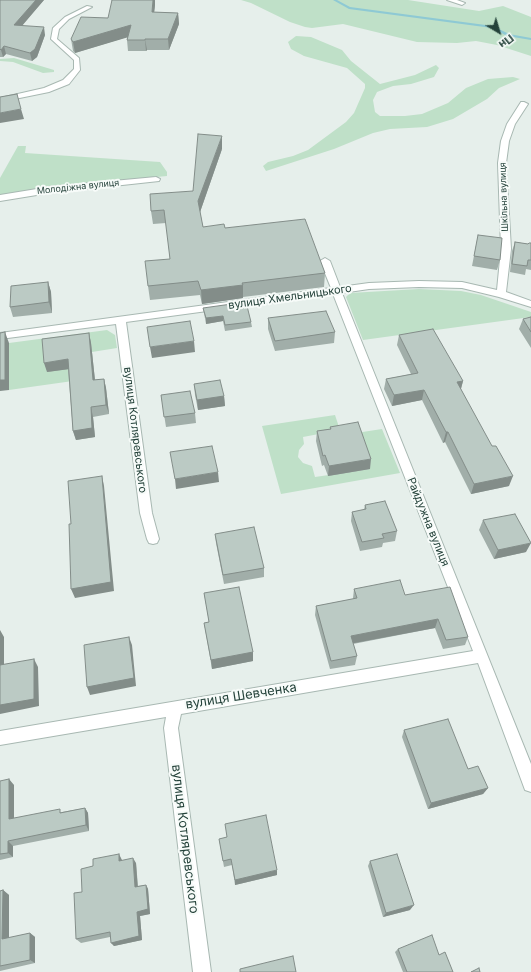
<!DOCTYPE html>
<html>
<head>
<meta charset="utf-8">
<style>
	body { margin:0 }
	#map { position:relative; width:531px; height:972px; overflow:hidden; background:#e6efeb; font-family:Inter,sans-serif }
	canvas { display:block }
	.north { position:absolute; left:479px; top:12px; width:40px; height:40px; -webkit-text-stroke:3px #f7fbf9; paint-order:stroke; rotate:142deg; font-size:11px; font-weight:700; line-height:16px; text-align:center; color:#24423a }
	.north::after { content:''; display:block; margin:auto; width:14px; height:18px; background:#24423a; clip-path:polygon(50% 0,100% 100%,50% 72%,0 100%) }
</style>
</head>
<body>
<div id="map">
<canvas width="531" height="972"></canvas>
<div class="north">Пн</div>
</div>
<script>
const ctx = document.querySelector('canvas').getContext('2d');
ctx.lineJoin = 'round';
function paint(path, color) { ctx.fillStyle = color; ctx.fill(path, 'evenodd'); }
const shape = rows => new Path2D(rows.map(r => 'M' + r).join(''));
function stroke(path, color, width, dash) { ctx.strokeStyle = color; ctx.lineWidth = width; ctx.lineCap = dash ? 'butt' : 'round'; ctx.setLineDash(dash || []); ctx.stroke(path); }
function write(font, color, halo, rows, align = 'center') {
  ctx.font = font + ' Inter,sans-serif'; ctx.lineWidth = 4; ctx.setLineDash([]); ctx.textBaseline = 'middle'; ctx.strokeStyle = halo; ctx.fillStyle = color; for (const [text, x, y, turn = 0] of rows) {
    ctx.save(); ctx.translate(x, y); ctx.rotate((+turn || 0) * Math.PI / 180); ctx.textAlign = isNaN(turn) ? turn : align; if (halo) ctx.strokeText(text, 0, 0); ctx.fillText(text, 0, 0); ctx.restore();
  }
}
paint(shape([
	[241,0,408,0,479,11,503,6,531,17,531,56,497,45,476,41,457,43,417,42,343,24,312,28,305,27,290,22,251,3],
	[296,36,311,37,342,50,351,61,380,84,415,75,436,65,439,68,434,77,411,84,393,86,377,92,373,100,375,112,380,116,405,116,422,114,448,103,466,88,488,79,513,77,520,79,499,88,487,99,453,119,427,127,390,129,373,133,334,149,266,171,263,166,268,162,293,156,308,150,346,122,354,113,365,88,365,84,347,68,304,56,291,49,288,42],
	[14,58,54,70,54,72,43,73,13,62,0,61,0,59],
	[18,146,26,146,25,153,160,162,167,172,167,176,49,187,0,195,0,178],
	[419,289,461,291,481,295,531,312,531,317,363,340,346,297,350,293],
	[107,330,115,335,117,348,92,352,94,378,9,390,9,343],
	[335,415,340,430,303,437,304,444,299,450,298,457,303,463,312,466,315,477,370,469,356,433,382,429,400,473,281,494,262,426]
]), '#bfe0c8');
paint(shape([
	[333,0,337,0,350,7,493,26,509,34,531,38,531,40,507,36,492,28,349,9,333,0]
]), '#8ec9d4');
const minor = shape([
	[447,0,457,0,465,3,462,5,447,0],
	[87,6,92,7,69,19,59,29,57,39,79,58,80,70,69,84,49,92,0,102,0,98,44,88,63,80,74,69,74,60,51,39,53,28,65,17,87,6],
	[521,102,524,102,528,104,515,124,509,141,506,163,511,249,506,292,531,301,531,307,499,297,462,288,419,287,369,289,342,293,531,764,531,792,525,790,478,663,181,714,178,728,211,972,193,972,164,728,166,717,0,745,0,731,473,651,333,294,126,322,152,513,159,539,157,543,153,544,149,543,147,539,140,513,116,324,0,339,0,333,331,288,320,261,325,258,330,261,340,287,369,283,419,281,462,282,497,290,501,249,498,163,501,141,507,124,521,102],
	[156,177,160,179,159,181,49,193,0,201,0,195,49,187,156,177]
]);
stroke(minor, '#a8b8b2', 2);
paint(minor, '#fff');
paint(shape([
	[0,0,44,0,22,25,45,35,37,57,32,61,6,54,3,57,0,57],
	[155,5,154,12,178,13,179,24,169,50,147,50,146,51,128,51,127,40,127,37,75,53,73,51,71,39,108,18],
	[222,149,200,212,203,227,225,228,325,273,324,287,243,297,243,298,202,304,200,295,150,300,148,286,170,259,166,223,153,224,151,211,193,191],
	[478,235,500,260,497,270,472,266],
	[515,242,528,244,531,243,531,270,526,269,525,275,510,272,512,251],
	[48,282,51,292,52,313,13,317,10,307],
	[203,308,251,322,252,327,225,331,223,321,206,324,204,313],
	[531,317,531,348,519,329,523,319],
	[268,318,335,332,334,343,275,351,268,329],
	[89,333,91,343,95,380,104,379,106,388,109,414,93,417,95,437,76,440,73,431,68,369,47,372],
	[399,335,463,381,461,389,509,486,471,494,445,442,443,443,422,400,392,406,384,389,386,379,411,374,397,345],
	[194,384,224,396,225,406,198,410,195,395],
	[161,395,195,413,196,423,166,427],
	[330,427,370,469,328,476,324,465,322,466,316,441,317,431,330,429],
	[365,505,397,531,395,541,383,543,382,547,360,551,351,521,352,512,364,510],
	[483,520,526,552,494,559,479,530],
	[215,534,264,568,264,577,224,584,216,543],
	[354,589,405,595,468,637,465,645,443,649,435,628,353,644,357,656,355,665,330,669,315,615,316,606,353,599,353,598],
	[204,593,253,652,253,661,212,669,204,623,209,622],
	[404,730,468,769,488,788,483,794,428,809,402,737],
	[0,781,14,785,14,818,62,812,85,808,88,813,89,831,13,846,13,857,0,860],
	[219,839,277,875,235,885,232,865,224,867],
	[122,860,122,861,136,863,138,886,146,885,148,889,150,914,140,916,142,940,114,946,110,937,81,943,76,939,82,892],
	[370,861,410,910,383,917,368,866],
	[3,890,9,895,9,938,30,933,35,937,35,963,0,971,0,891],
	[398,949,439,955,453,972,403,972,395,952]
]), '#a1aea9');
paint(shape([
	[36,0,44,0,16,33,14,25],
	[153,0,155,0,155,5,153,23,152,12],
	[178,13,179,24,169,50,168,39],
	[131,25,132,36,75,53,73,42],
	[44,27,45,35,37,57,32,61,30,53],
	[145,39,147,50,146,51,145,40],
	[4,46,6,54,3,57,1,50],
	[21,109,24,119,0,123,0,113],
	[222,136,222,149,199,215,198,201],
	[48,282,51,292,52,313,49,302],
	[243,285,243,298,202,304,201,290],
	[223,316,223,321,206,324,206,318],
	[5,332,9,343,9,390,0,391,0,380],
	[89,333,91,343,96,390,93,380],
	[194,341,195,352,152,358,150,347],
	[68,359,70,369,47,372,44,363],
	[104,379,106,388,109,414,106,405],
	[463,381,460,392,457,382],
	[424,390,422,400,392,406,394,395],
	[224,396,225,406,198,410,197,400],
	[91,407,93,417,95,437,76,440,73,431],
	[446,432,448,432,445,442,443,443],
	[371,459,370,469,328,476,329,466],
	[218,472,219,482,176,489,175,479],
	[102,476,104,486,114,591,75,598,71,589],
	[513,476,509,486,471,494,474,484],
	[531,543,526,552,494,559,498,550],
	[438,619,435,628,349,644,351,636],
	[0,630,4,637,4,673,0,667],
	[129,637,132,645,136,686,90,695,87,687],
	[253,652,253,661,212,669,211,660],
	[34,659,38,667,39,706,0,714,0,705],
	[9,779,14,785,14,825,9,819],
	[488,788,483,794,428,809,431,803],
	[85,808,88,813,89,831,86,825],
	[8,841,13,846,13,857,8,853],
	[119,854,122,860,122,866,119,861],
	[133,858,136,863,138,892,135,887],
	[277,870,277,875,235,885,235,880],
	[146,885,148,889,150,914,140,916,142,940,114,946,111,943,137,912],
	[3,890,9,895,9,943,2,939],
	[414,905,410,910,383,917,386,913],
	[30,933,35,937,35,963,30,960]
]), '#838d89');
const building = shape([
	[0,0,36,0,14,25,44,27,35,49,30,53,4,46,1,50,0,49,0,0],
	[112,0,153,0,152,12,178,13,168,39,145,39,145,40,127,40,131,25,73,42,71,39,81,17,108,18,112,0],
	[17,94,21,109,0,113,0,97,17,94],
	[198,134,222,136,198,201,203,227,224,224,225,228,305,219,325,273,242,283,243,285,201,290,198,281,148,286,145,261,170,259,164,210,151,211,150,194,193,191,198,134],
	[478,235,502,238,500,260,474,256,478,235],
	[515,242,528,244,529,243,531,243,531,260,528,260,527,266,512,264,515,242],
	[48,282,49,302,10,307,11,286,48,282],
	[246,302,251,322,225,325,223,316,206,318,203,308,246,302],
	[326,311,335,332,275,341,268,318,326,311],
	[531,317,531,332,523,319,531,317],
	[190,321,194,341,150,347,147,327,190,321],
	[433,329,463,381,457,382,492,446,496,446,513,476,474,484,448,432,446,432,424,390,394,395,386,379,418,373,399,335,433,329],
	[5,332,5,380,0,380,0,333,5,332],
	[89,333,93,380,104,379,106,405,91,407,92,428,73,431,68,359,44,363,42,339,89,333],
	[220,380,224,396,197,400,194,384,220,380],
	[190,391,195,413,164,417,161,395,190,391],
	[358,422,371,459,329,466,325,455,323,456,317,431,331,429,330,427,358,422],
	[212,446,218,472,175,479,170,452,212,446],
	[102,476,111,582,71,589,69,524,71,524,68,481,102,476],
	[385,501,397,531,382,534,384,538,362,542,352,512,366,509,365,505,385,501],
	[515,514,531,543,498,550,483,520,515,514],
	[254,527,264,568,223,575,215,534,254,527],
	[400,580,405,595,450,587,468,637,446,640,438,619,351,636,357,656,331,661,316,606,357,598,354,589,400,580],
	[239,587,253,652,211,660,204,623,209,622,204,593,239,587],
	[129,637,134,678,87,687,84,645,129,637],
	[34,659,34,699,0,705,0,665,34,659],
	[448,719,468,769,478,766,488,788,431,803,404,730,448,719],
	[9,779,9,819,60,809,60,813,85,808,86,825,8,841,8,853,0,854,0,781,9,779],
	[266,815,277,870,235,880,231,859,223,861,219,839,227,837,225,824,266,815],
	[119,854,119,861,133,858,135,887,146,885,148,909,137,912,139,936,111,943,110,932,76,939,74,893,82,892,81,869,93,866,93,859,119,854],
	[397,854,414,905,386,913,370,861,397,854],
	[3,890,2,939,30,933,30,960,0,966,0,891,3,890],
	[432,935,439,955,445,952,453,972,407,972,398,949,432,935],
	[293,956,296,972,240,972,240,969,293,956],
	[479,968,480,972,471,972,479,968]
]);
paint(building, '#bbcac4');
stroke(building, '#838d89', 1);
write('9px', '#24423a', '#f7fbf9', [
	["Молодіжна вулиця",78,187,-6],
	["Шкільна вулиця",504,197,-92]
]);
write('11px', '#24423a', '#f7fbf9', [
	["вулиця Хмельницького",290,297,-8],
	["вулиця Котляревського",135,430,83],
	["Райдужна вулиця",428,522,68]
]);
write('13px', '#24423a', '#f7fbf9', [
	["вулиця Шевченка",241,696,-9],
	["вулиця Котляревського",185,839,83]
]);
</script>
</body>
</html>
